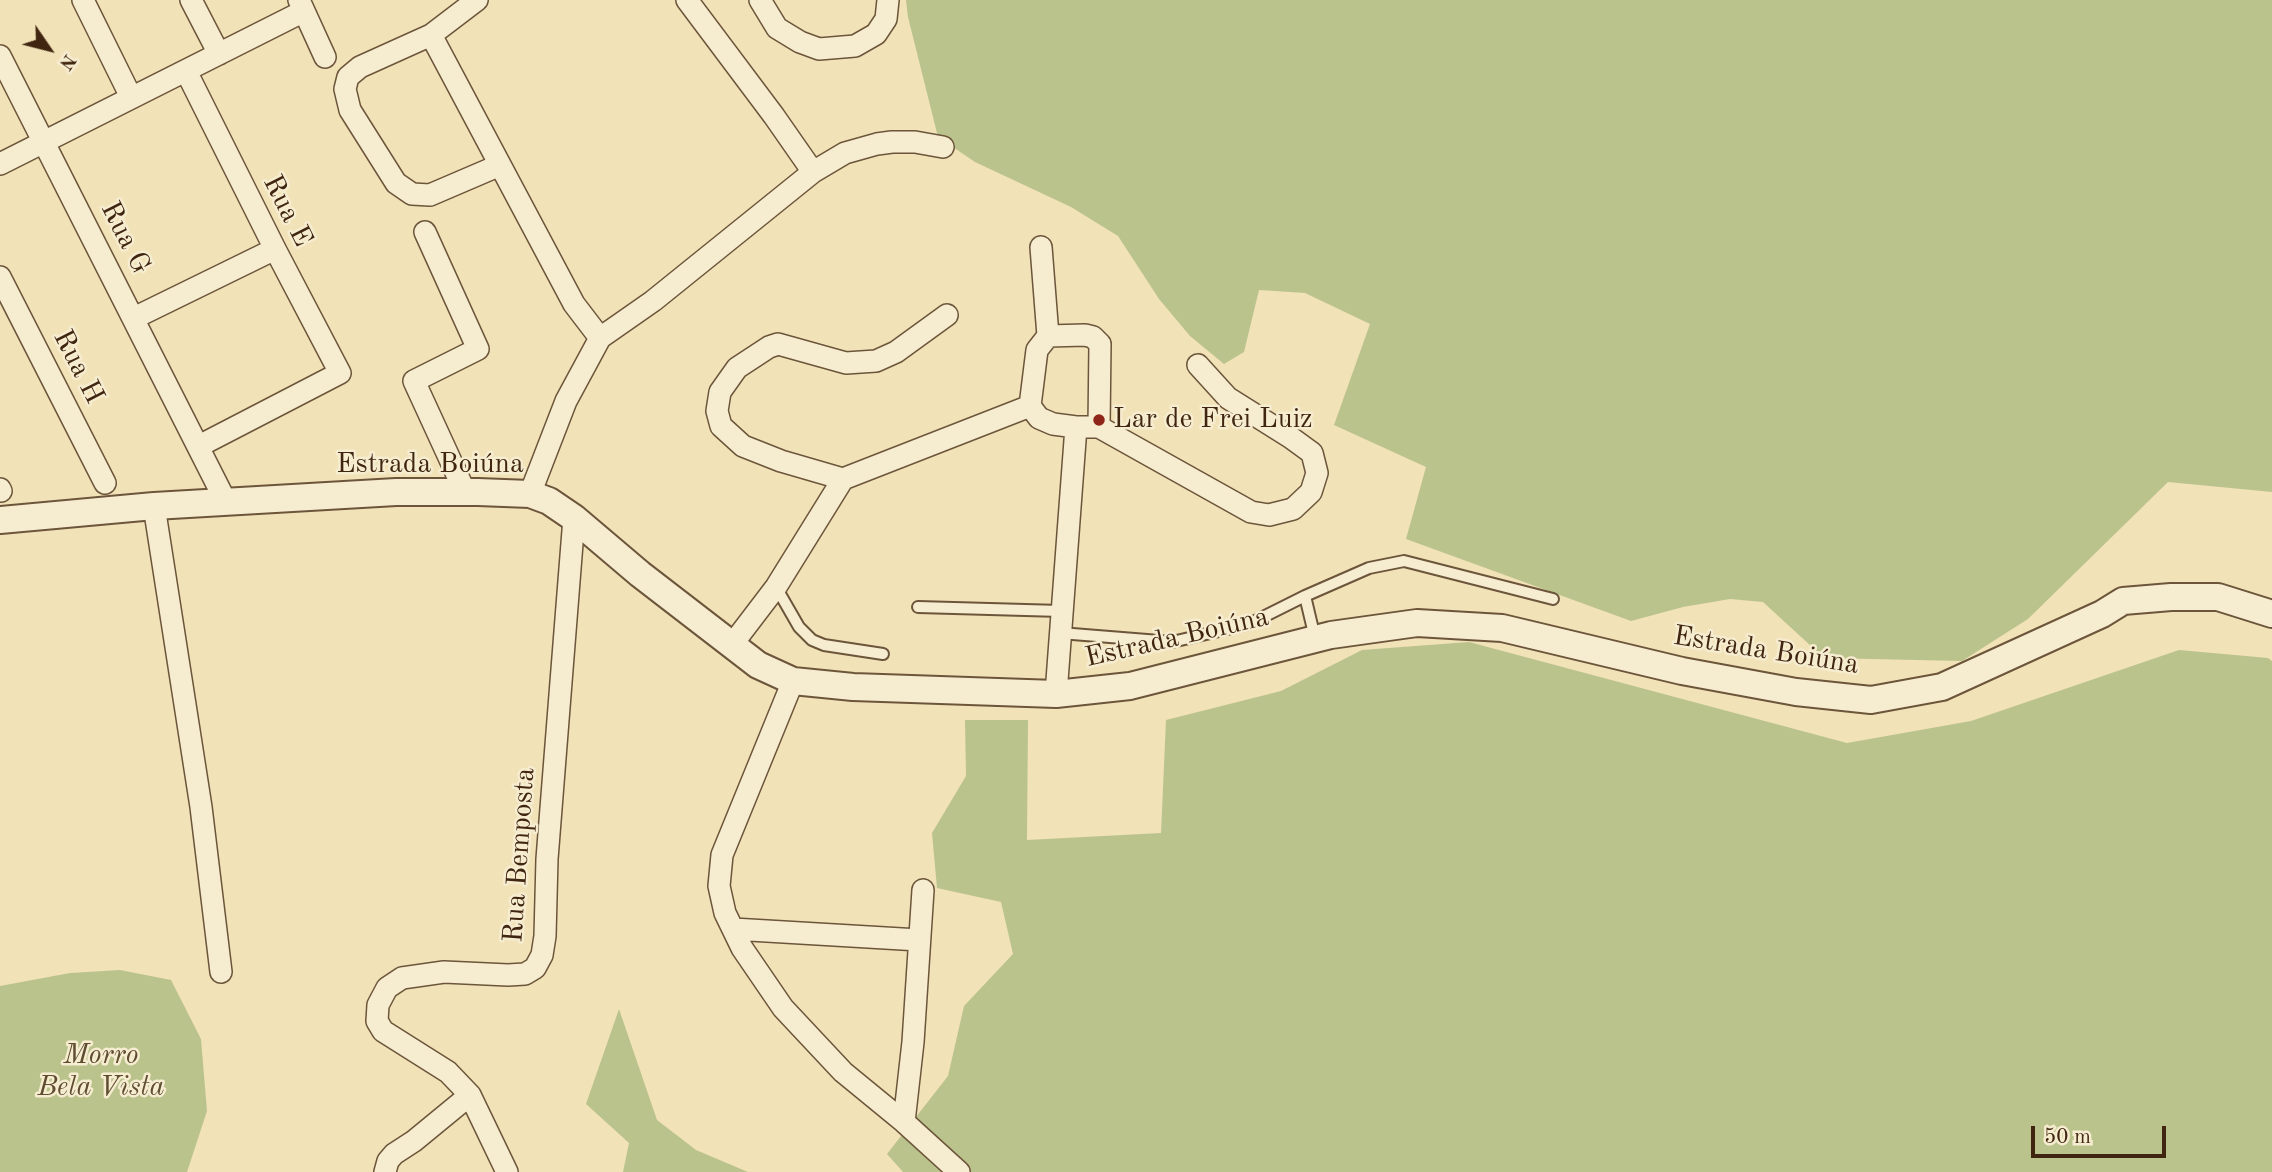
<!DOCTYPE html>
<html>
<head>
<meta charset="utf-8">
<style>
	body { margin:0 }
	#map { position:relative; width:2272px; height:1172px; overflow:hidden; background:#f1e2b7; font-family:"Old Standard TT",serif }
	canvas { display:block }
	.north { position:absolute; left:14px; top:14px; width:70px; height:70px; -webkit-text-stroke:5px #f6ecd0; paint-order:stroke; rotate:125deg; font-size:19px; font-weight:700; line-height:28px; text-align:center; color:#402611 }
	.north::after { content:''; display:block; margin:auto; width:24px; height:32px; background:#402611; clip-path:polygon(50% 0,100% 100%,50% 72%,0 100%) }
	.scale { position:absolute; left:2031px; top:1126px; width:135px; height:32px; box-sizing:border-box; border:4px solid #402611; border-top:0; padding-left:9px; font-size:21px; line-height:24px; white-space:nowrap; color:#402611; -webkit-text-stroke:5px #f6ecd0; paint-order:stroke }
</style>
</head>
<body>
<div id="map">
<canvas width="2272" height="1172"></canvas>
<div class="north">N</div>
<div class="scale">50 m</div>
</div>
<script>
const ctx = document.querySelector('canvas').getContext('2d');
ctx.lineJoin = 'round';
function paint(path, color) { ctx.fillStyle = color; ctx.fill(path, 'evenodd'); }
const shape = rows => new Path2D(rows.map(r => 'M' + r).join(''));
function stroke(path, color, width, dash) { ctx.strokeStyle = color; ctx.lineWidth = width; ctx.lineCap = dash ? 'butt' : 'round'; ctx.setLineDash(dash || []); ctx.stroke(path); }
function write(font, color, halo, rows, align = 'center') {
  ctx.font = font + ' "Old Standard TT",serif'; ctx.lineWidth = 5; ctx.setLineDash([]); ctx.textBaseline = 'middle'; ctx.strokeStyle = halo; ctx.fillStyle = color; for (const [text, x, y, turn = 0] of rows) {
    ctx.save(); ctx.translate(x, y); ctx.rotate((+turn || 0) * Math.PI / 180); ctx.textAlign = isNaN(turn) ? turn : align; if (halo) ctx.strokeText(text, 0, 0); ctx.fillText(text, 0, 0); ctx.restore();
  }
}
paint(shape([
	[906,0,2272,0,2272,492,2168,482,2028,619,1962,661,1824,658,1763,602,1730,599,1683,607,1631,621,1406,539,1426,467,1334,425,1370,324,1305,293,1259,290,1244,352,1224,364,1190,336,1159,299,1118,236,1071,207,975,162,938,137,908,17],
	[1469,642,1847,743,1971,721,2179,650,2268,658,2272,661,2272,1172,903,1172,887,1154,948,1076,964,1006,1013,954,1001,902,937,888,932,833,966,776,965,720,1028,720,1027,840,1161,833,1166,720,1281,691,1362,650],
	[120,970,171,980,201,1039,207,1111,187,1172,0,1172,0,986,70,973],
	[619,1009,657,1120,696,1150,748,1172,623,1172,629,1143,586,1104]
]), '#bbc38d');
const service = shape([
	[776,587,799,627,812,640,824,645,883,654],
	[1305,596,1315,638],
	[918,607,1061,611],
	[1060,633,1172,642,1249,624,1305,596,1369,568,1404,561,1553,599]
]);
const minor = shape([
	[83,0,131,97],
	[191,0,219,54],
	[299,0,325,57],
	[477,0,431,35,360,67,348,77,345,89,350,110,396,183,412,194,430,195,500,165],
	[687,0,774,116,813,172],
	[760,0,777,28,800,42,819,49,855,46,876,34,886,19,888,0],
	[431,35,574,304,600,338,566,401,530,494],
	[0,56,226,502],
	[186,71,275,249,340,373,199,446],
	[0,164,304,11],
	[425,232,478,349,414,381,465,492],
	[1041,247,1048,336],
	[0,277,105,483],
	[134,318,275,249],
	[1085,335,1093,337,1100,344,1099,427,1076,427,1053,424,1039,418,1030,406,1037,350,1048,336,1085,335],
	[600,338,653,301,813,172,845,153,877,144,892,142,915,142,943,147],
	[1099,427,1251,512,1269,515,1293,509,1311,492,1317,473,1312,453,1290,437,1228,398,1198,365],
	[843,479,781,461,743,446,721,426,717,411,720,392,737,368,769,347,778,344,846,363,876,361,896,352,947,315],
	[0,489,1,491],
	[154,506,201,807,221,972],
	[731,646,776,587,843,479,1030,406],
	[793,681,722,855,719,886,725,913,742,948,783,1008,843,1072,904,1122,959,1172],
	[1056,694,1076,427],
	[733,929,919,940],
	[904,1122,913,1042,923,890],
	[385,1172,388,1161,394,1154,414,1141,470,1095],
	[507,1172,470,1095,448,1072,383,1031,377,1021,378,1005,387,988,402,978,444,972,508,975,525,974,535,968,542,955,545,936,547,859,574,518]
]);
const tertiary = shape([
	[0,520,154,506,396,492,478,492,530,494,549,501,574,518,640,574,758,665,793,681,853,687,1056,694,1130,686,1331,635,1417,623,1502,628,1682,671,1796,692,1871,700,1942,687,2102,614,2123,601,2171,597,2218,597,2272,614]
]);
stroke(service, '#6c553a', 14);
stroke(minor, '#6c553a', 24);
stroke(tertiary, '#6c553a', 30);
stroke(service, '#f6ecd0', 10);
stroke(minor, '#f6ecd0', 21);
stroke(tertiary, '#f6ecd0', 26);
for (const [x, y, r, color] of [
	[1099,420,7,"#8f2418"]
]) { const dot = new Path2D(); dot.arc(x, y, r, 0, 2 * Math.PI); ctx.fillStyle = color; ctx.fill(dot); stroke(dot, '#f6ecd0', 2.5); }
write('28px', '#402611', '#f6ecd0', [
	["Rua E",287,211,63],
	["Rua G",125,238,63],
	["Rua H",78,367,63],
	["Estrada Boiúna",430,465],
	["Estrada Boiúna",1177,638,-13],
	["Estrada Boiúna",1766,651,9],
	["Rua Bemposta",520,855,-86]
]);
write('28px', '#402611', '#f6ecd0', [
	["Lar de Frei Luiz",1113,420]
], 'left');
write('italic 28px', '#5f4d30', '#f6ecd0', [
	["Morro",101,1056],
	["Bela Vista",101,1088]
]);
</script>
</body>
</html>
